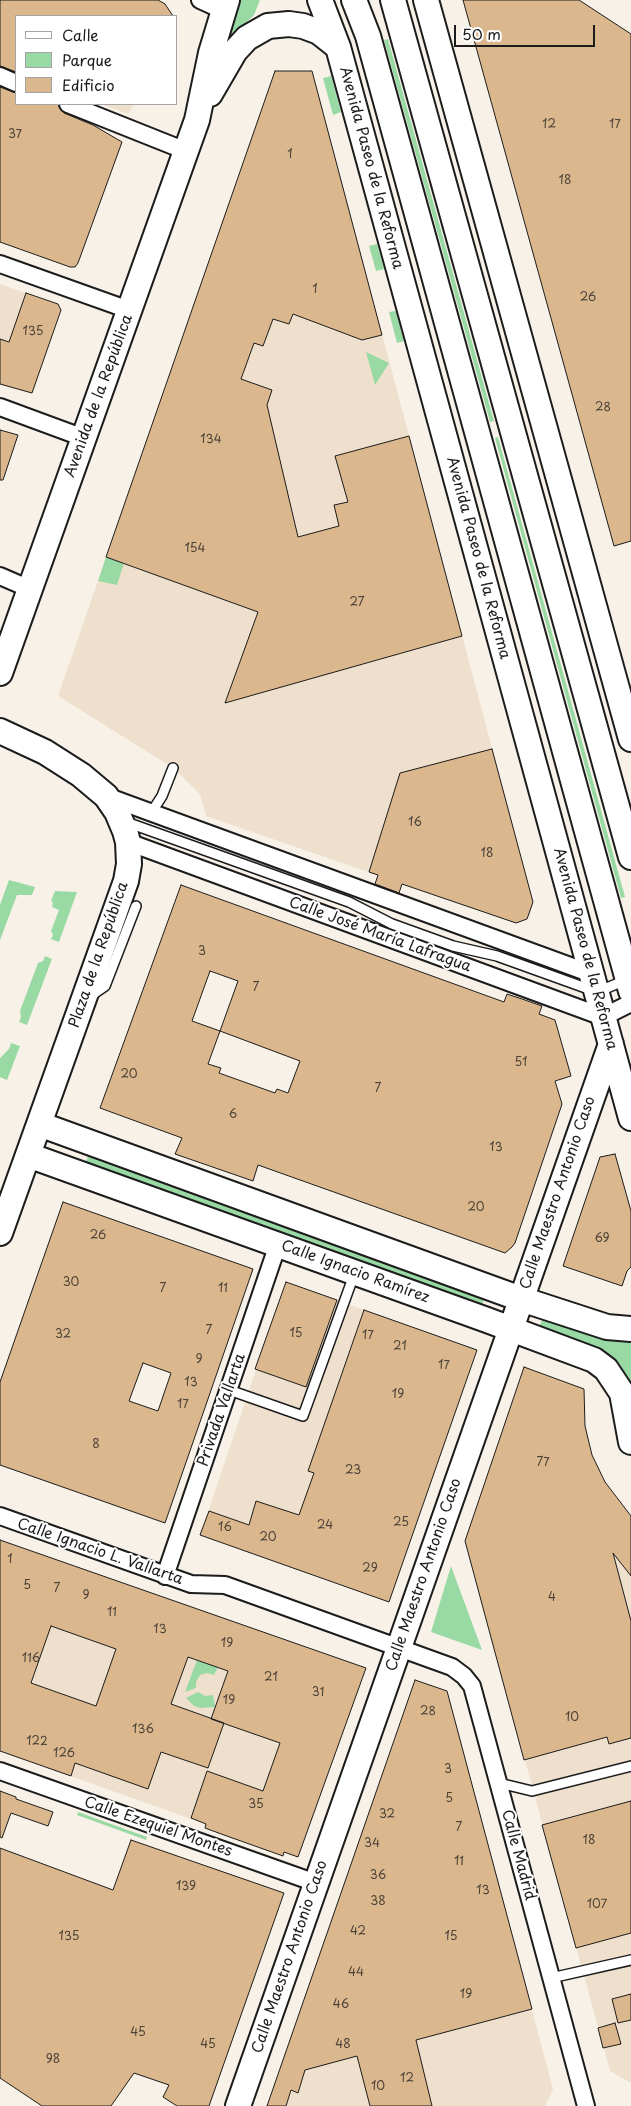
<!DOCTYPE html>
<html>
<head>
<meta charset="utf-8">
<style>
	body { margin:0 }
	#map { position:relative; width:631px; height:2106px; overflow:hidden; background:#f8f1e8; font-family:"Playpen Sans",sans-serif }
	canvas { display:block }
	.legend { position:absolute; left:15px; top:15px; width:162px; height:90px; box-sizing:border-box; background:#fff; border:1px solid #a4a4a4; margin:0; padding:6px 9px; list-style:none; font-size:15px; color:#1c1c1c }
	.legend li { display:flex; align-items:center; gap:10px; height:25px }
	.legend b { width:25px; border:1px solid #a4a4a4 }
	.scale { position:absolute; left:454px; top:25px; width:141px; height:22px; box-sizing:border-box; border:2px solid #1c1c1c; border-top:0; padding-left:6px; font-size:15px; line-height:18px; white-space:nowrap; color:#1c1c1c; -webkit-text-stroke:4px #fff; paint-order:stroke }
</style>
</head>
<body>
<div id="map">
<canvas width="631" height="2106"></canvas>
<ul class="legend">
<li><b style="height:6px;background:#fff"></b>Calle</li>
<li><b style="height:14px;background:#99daa4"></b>Parque</li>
<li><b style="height:14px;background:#dbb78d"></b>Edificio</li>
</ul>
<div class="scale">50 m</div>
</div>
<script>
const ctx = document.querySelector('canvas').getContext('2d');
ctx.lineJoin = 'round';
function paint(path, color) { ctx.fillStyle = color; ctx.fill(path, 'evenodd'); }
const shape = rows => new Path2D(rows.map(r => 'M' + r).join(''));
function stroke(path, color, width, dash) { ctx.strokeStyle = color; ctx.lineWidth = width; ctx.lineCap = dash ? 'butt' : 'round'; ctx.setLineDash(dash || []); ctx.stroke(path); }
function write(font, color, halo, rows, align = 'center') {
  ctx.font = font + ' "Playpen Sans",sans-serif'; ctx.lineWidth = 4; ctx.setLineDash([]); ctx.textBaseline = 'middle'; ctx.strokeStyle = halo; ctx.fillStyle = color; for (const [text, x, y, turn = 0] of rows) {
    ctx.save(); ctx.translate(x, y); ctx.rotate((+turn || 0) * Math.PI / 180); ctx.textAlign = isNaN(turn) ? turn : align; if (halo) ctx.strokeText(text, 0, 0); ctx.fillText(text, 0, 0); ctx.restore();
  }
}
paint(shape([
	[275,71,312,71,533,902,529,917,516,923,206,816,200,794,173,768,58,696],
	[101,104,134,104,128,114],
	[0,284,56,304,60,309,34,389,29,393,0,384],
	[286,1282,471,1348,389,1602,200,1535],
	[524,1367,584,1389,585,1426,592,1455,605,1482,631,1517,631,2083,610,2071,465,1541],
	[0,1540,366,1668,298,1857,0,1751],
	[415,1680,447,1691,553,2089,545,2106,267,2106]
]), '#efe0cd');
paint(shape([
	[241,0,260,0,254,15,226,42],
	[388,39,494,421,490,422,384,40],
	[331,76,341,112,333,115,323,78],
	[377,244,384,269,376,271,369,246],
	[396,311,404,341,397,343,389,312],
	[366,352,389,363,375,385],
	[498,437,625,897,621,898,495,438],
	[106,557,124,563,117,585,98,581],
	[9,880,35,887,32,895,17,895,0,940,0,905],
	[55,891,77,892,59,942,51,939,53,935,51,931,59,910,52,907,53,902,51,901],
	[45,956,52,959,27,1025,19,1022,21,1017,20,1011,38,963,43,961],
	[11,1043,20,1046,7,1080,0,1077,0,1058,9,1049],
	[88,1156,485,1297,482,1305,85,1165],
	[543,1317,605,1338,631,1341,631,1383,611,1358,539,1328],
	[451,1566,482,1650,431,1632],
	[197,1660,218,1667,214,1675,207,1673,200,1675,196,1682,196,1688,185,1692],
	[198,1692,205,1696,213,1695,215,1707,200,1708,194,1706,186,1698],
	[78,1812,147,1837,146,1840,77,1815]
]), '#99daa4');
const building = shape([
	[0,0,158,0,165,4,173,16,16,16,16,72,0,66,0,0],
	[463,0,579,0,631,34,631,541,614,546,463,0],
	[275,71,312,71,382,335,362,340,293,314,289,324,273,319,263,346,254,343,241,379,272,390,267,405,298,537,339,526,334,505,348,502,335,456,409,436,462,636,225,703,258,612,106,557,275,71],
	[0,87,16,93,16,104,58,104,64,113,93,125,122,142,78,263,75,267,70,267,0,242,0,87],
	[26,293,58,304,61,310,32,393,0,384,0,339,9,342,26,293],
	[0,430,18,435,3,480,0,480,0,430],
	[492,749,533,902,527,919,516,923,402,884,399,893,375,884,378,875,369,872,400,773,492,749],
	[181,885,504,1002,507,994,522,999,542,1006,539,1014,555,1020,571,1076,555,1081,562,1104,515,1243,512,1247,505,1253,258,1165,253,1181,175,1154,182,1138,100,1108,181,885],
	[210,971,238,981,220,1031,192,1021,210,971],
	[220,1031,300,1061,288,1093,277,1089,275,1093,219,1073,221,1068,208,1064,220,1031],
	[615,1154,631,1211,631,1267,627,1271,622,1286,563,1266,600,1157,615,1154],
	[63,1202,253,1269,165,1523,0,1465,0,1382,63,1202],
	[143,1363,171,1373,158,1411,129,1401,143,1363],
	[286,1282,337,1300,306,1387,255,1369,286,1282],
	[364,1310,477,1350,389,1602,200,1535,209,1511,249,1525,256,1501,299,1515,314,1473,308,1471,364,1310],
	[524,1367,584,1389,585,1426,592,1455,605,1482,631,1516,631,1576,613,1553,631,1621,631,1738,609,1744,607,1737,524,1760,465,1541,524,1367],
	[0,1540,366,1668,298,1857,284,1852,283,1856,224,1835,205,1828,206,1824,191,1818,207,1771,263,1791,280,1743,211,1719,228,1671,188,1657,171,1704,224,1723,208,1768,161,1752,148,1789,75,1763,71,1776,0,1751,0,1540],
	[51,1626,116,1649,96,1706,31,1683,51,1626],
	[415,1680,447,1691,532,2009,416,2040,432,2106,370,2106,357,2056,305,2070,298,2093,291,2090,286,2106,267,2106,415,1680],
	[0,1791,16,1797,16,1799,53,1812,48,1826,11,1813,2,1838,0,1837,0,1791],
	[631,1801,631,1933,576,1948,542,1825,631,1801],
	[131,1840,284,1893,209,2106,177,2106,163,2097,169,2085,134,2073,111,2106,42,2106,0,2078,0,1848,113,1890,131,1840],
	[631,1994,631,2020,618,2023,612,1999,631,1994],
	[615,2023,621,2044,603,2048,598,2028,615,2023]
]);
paint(building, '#dbb78d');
stroke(building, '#1c1c1c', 1);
const lane = shape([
	[151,813,162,796,173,768],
	[126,822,349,902,392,924,453,946,497,956,597,992,626,980],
	[89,997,105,986,136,906],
	[229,1390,303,1416,355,1272],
	[499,1783,532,1791,631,1766],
	[551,1978,631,1960]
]);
const street = shape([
	[200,0,224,11],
	[0,76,16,83],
	[68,104,186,151],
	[0,264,129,310],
	[0,407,84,438],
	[0,576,30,589],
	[106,796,592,974],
	[128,842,603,1017,631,1003],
	[0,1516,191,1584,225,1585,452,1667,464,1676,472,1686,586,2106],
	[165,1576,278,1244],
	[0,1771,316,1883]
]);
const secondary = shape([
	[320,0,338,47,631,1118],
	[354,0,368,36,631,991],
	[393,0,631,857],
	[426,0,631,739],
	[210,94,235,51,247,38,268,26,289,24,303,26,319,32,338,47],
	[0,673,197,120,211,53,227,0],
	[0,731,45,752,81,775,106,796,117,812,125,831,128,842,129,864,126,881,0,1233],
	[39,1124,521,1299,607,1327,631,1329],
	[28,1155,487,1320,594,1360,606,1369,622,1393,631,1442],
	[238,2106,611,1044]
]);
stroke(lane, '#1c1c1c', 12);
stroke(street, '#1c1c1c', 20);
stroke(secondary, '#1c1c1c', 28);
stroke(lane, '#fff', 9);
stroke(street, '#fff', 16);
stroke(secondary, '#fff', 24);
write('12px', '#4c4338', null, [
	["12",549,125],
	["17",615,125],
	["37",15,135],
	["1",290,155],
	["18",565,181],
	["1",315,290],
	["26",588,298],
	["135",33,332],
	["28",603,408],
	["134",211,440],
	["154",195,549],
	["27",357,603],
	["16",415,823],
	["18",487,854],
	["3",202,952],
	["7",256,988],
	["51",521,1063],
	["20",129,1075],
	["7",378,1089],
	["6",233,1115],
	["13",496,1148],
	["20",476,1208],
	["26",98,1236],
	["69",602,1239],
	["30",71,1283],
	["7",163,1289],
	["11",223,1289],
	["7",209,1331],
	["15",296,1334],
	["32",63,1335],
	["17",368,1336],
	["21",400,1347],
	["9",199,1360],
	["17",444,1366],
	["13",191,1383],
	["19",398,1395],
	["17",183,1405],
	["8",96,1445],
	["77",543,1463],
	["23",353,1471],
	["25",401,1523],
	["24",325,1526],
	["16",225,1528],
	["20",268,1538],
	["1",10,1560],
	["29",370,1569],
	["5",27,1586],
	["7",57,1589],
	["9",86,1596],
	["4",552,1598],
	["11",112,1613],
	["13",160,1630],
	["19",227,1644],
	["116",31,1659],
	["21",271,1678],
	["31",318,1693],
	["19",229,1701],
	["28",428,1712],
	["10",572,1718],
	["136",143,1730],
	["122",37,1742],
	["126",64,1754],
	["3",448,1770],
	["5",449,1799],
	["35",256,1805],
	["32",387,1815],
	["7",459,1828],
	["18",589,1841],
	["34",372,1844],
	["11",459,1862],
	["36",378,1876],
	["139",186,1887],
	["13",483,1891],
	["38",378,1902],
	["107",597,1905],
	["42",358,1932],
	["135",69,1937],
	["15",451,1937],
	["44",356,1973],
	["19",466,1995],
	["46",341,2005],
	["45",138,2033],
	["45",208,2045],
	["48",343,2045],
	["98",53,2060],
	["12",407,2079],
	["10",378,2087]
]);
write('15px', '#1c1c1c', '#fff', [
	["Avenida Paseo de la Reforma",371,168,75],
	["Avenida de la República",99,396,-70],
	["Avenida Paseo de la Reforma",478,558,75],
	["Calle José María Lafragua",380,935,20],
	["Avenida Paseo de la Reforma",585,949,75],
	["Plaza de la República",99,955,-71],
	["Calle Maestro Antonio Caso",558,1193,-71],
	["Calle Ignacio Ramírez",355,1272,20],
	["Privada Vallarta",222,1410,-71],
	["Calle Ignacio L. Vallarta",100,1552,19],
	["Calle Maestro Antonio Caso",424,1575,-71],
	["Calle Ezequiel Montes",158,1827,19],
	["Calle Madrid",518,1855,75],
	["Calle Maestro Antonio Caso",290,1957,-71]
]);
</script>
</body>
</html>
